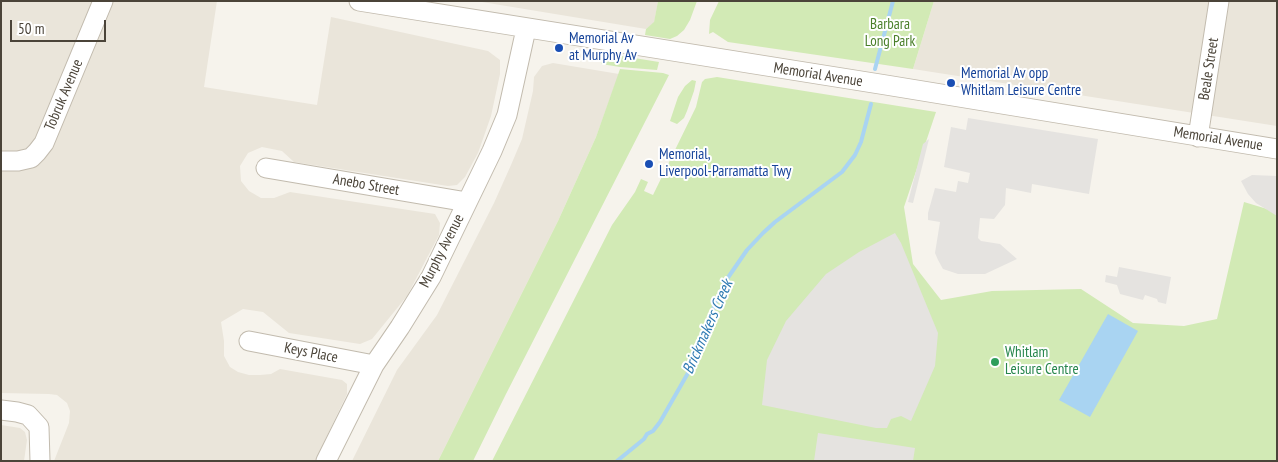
<!DOCTYPE html>
<html>
<head>
<meta charset="utf-8">
<style>
	body { margin:0 }
	#map { position:relative; width:1278px; height:462px; overflow:hidden; background:#f6f3ec; font-family:"PT Sans Narrow",sans-serif }
	canvas { display:block }
	.frame { position:absolute; inset:0; border:2px solid #4b4439; pointer-events:none }
	.scale { position:absolute; left:10px; top:20px; width:96px; height:22px; box-sizing:border-box; border:2px solid #4b4439; border-top:0; padding-left:6px; font-size:15px; line-height:18px; white-space:nowrap; color:#4b4439; -webkit-text-stroke:4px #fff; paint-order:stroke }
</style>
</head>
<body>
<div id="map">
<canvas width="1278" height="462"></canvas>
<div class="frame"></div>
<div class="scale">50 m</div>
</div>
<script>
const ctx = document.querySelector('canvas').getContext('2d');
ctx.lineJoin = 'round';
function paint(path, color) { ctx.fillStyle = color; ctx.fill(path, 'evenodd'); }
const shape = rows => new Path2D(rows.map(r => 'M' + r).join(''));
function stroke(path, color, width, dash) { ctx.strokeStyle = color; ctx.lineWidth = width; ctx.lineCap = dash ? 'butt' : 'round'; ctx.setLineDash(dash || []); ctx.stroke(path); }
function write(font, color, halo, rows, align = 'center') {
  ctx.font = font + ' "PT Sans Narrow",sans-serif'; ctx.lineWidth = 4; ctx.setLineDash([]); ctx.textBaseline = 'middle'; ctx.strokeStyle = halo; ctx.fillStyle = color; for (const [text, x, y, turn = 0] of rows) {
    ctx.save(); ctx.translate(x, y); ctx.rotate((+turn || 0) * Math.PI / 180); ctx.textAlign = isNaN(turn) ? turn : align; if (halo) ctx.strokeText(text, 0, 0); ctx.fillText(text, 0, 0); ctx.restore();
  }
}
paint(shape([
	[1,1,217,1,204,87,317,105,331,17,488,51,500,60,500,74,491,116,478,153,465,177,457,185,448,186,294,162,282,151,262,147,248,153,240,166,241,181,249,191,261,198,274,198,290,192,435,214,440,223,439,235,407,296,372,339,360,344,289,333,263,312,243,309,221,322,224,341,224,356,230,367,238,372,249,375,260,375,271,374,280,369,342,380,347,384,347,394,315,461,54,461,69,423,70,411,67,403,57,395,49,394,1,393],
	[476,1,658,1,654,23,646,29],
	[934,1,1277,1,1277,126,913,69],
	[553,63,619,74,596,137,558,221,438,461,352,461,397,370,437,315,494,203,511,165,522,139,533,91,534,77,542,66],
	[1,425,20,428,25,432,27,440,24,461,1,461]
]), '#eae5da');
paint(shape([
	[658,1,697,1,690,20,684,30,677,36,670,39,645,35,646,29,654,22],
	[719,1,934,1,913,69,728,42,713,32,709,34,710,20],
	[603,53,659,62,657,70,620,67,601,64],
	[620,69,663,73,669,75,506,394,473,461,438,461,558,221,596,137],
	[717,77,936,112,904,207,913,264,941,300,992,291,1081,289,1133,323,1184,326,1217,319,1244,202,1277,212,1277,461,492,461,612,225,635,192,641,179,648,182,644,191,653,195,696,107,702,82,705,79],
	[692,80,696,81,694,91,687,111,684,118,677,124,670,121,678,97,685,86]
]), '#d2eab5');
paint(shape([
	[968,118,1098,139,1089,194,1032,184,1031,193,1006,188,1005,205,994,219,980,218,978,238,981,241,1000,244,1017,259,985,274,958,274,943,269,938,260,935,253,940,222,928,220,928,213,935,188,956,192,958,181,968,183,970,173,944,167,951,127,966,130],
	[929,139,913,203,908,202,923,144],
	[1252,175,1277,176,1277,216,1256,203,1248,194,1241,181],
	[895,233,901,243,938,333,935,366,911,421,901,416,891,419,887,428,876,428,762,405,767,360,786,321,826,274,859,252],
	[1119,267,1171,277,1166,304,1158,302,1157,299,1145,295,1143,300,1120,294,1117,285,1105,282,1106,275,1117,277],
	[818,433,915,448,913,461,814,461]
]), '#e5e3e0');
paint(shape([
	[1108,314,1138,331,1090,417,1059,400]
]), '#a9d4f2');
stroke(shape([
	[875,69,893,1],
	[617,461,644,439,647,434,653,431,660,422,688,373,717,299,727,279,747,250,763,233,775,222,842,172,855,155,861,142,871,104]
]), '#a9d4f2', 4);
const minor = shape([
	[359,1,886,85,1277,149],
	[1198,137,1219,1],
	[1,161,18,161,31,158,37,152,44,143,103,1],
	[266,168,467,202],
	[249,341,374,365],
	[1,410,17,412,28,415,39,427,40,461],
	[326,461,374,365,400,327,431,277,492,151,507,115,526,29]
]);
stroke(minor, '#c2bbae', 21);
stroke(minor, '#fff', 19);
for (const [x, y, r, color] of [
	[559,48,5,"#1a4fb4"],
	[951,83,5,"#1a4fb4"],
	[649,164,5,"#1a4fb4"],
	[995,362,5,"#2e9e5b"]
]) { const dot = new Path2D(); dot.arc(x, y, r, 0, 2 * Math.PI); ctx.fillStyle = color; ctx.fill(dot); stroke(dot, '#fff', 2); }
write('15px', '#4a7f2a', '#fff', [
	["Barbara",890,25],
	["Long Park",890,42]
]);
write('15px', '#164399', '#fff', [
	["Memorial Av",569,39],
	["at Murphy Av",569,56],
	["Memorial Av opp",961,74],
	["Whitlam Leisure Centre",961,91],
	["Memorial,",659,155],
	["Liverpool-Parramatta Twy",659,172]
], 'left');
write('15px', '#4b4439', '#fff', [
	["Beale Street",1209,69,-81],
	["Memorial Avenue",818,75,9],
	["Tobruk Avenue",64,95,-67],
	["Memorial Avenue",1218,139,9],
	["Anebo Street",366,185,10],
	["Murphy Avenue",442,251,-63],
	["Keys Place",311,353,11]
]);
write('15px', '#27864d', '#fff', [
	["Whitlam",1005,353],
	["Leisure Centre",1005,370]
], 'left');
write('italic 16px', '#2e7ab2', '#fff', [
	["Brickmakers Creek",708,327,-66]
]);
</script>
</body>
</html>
